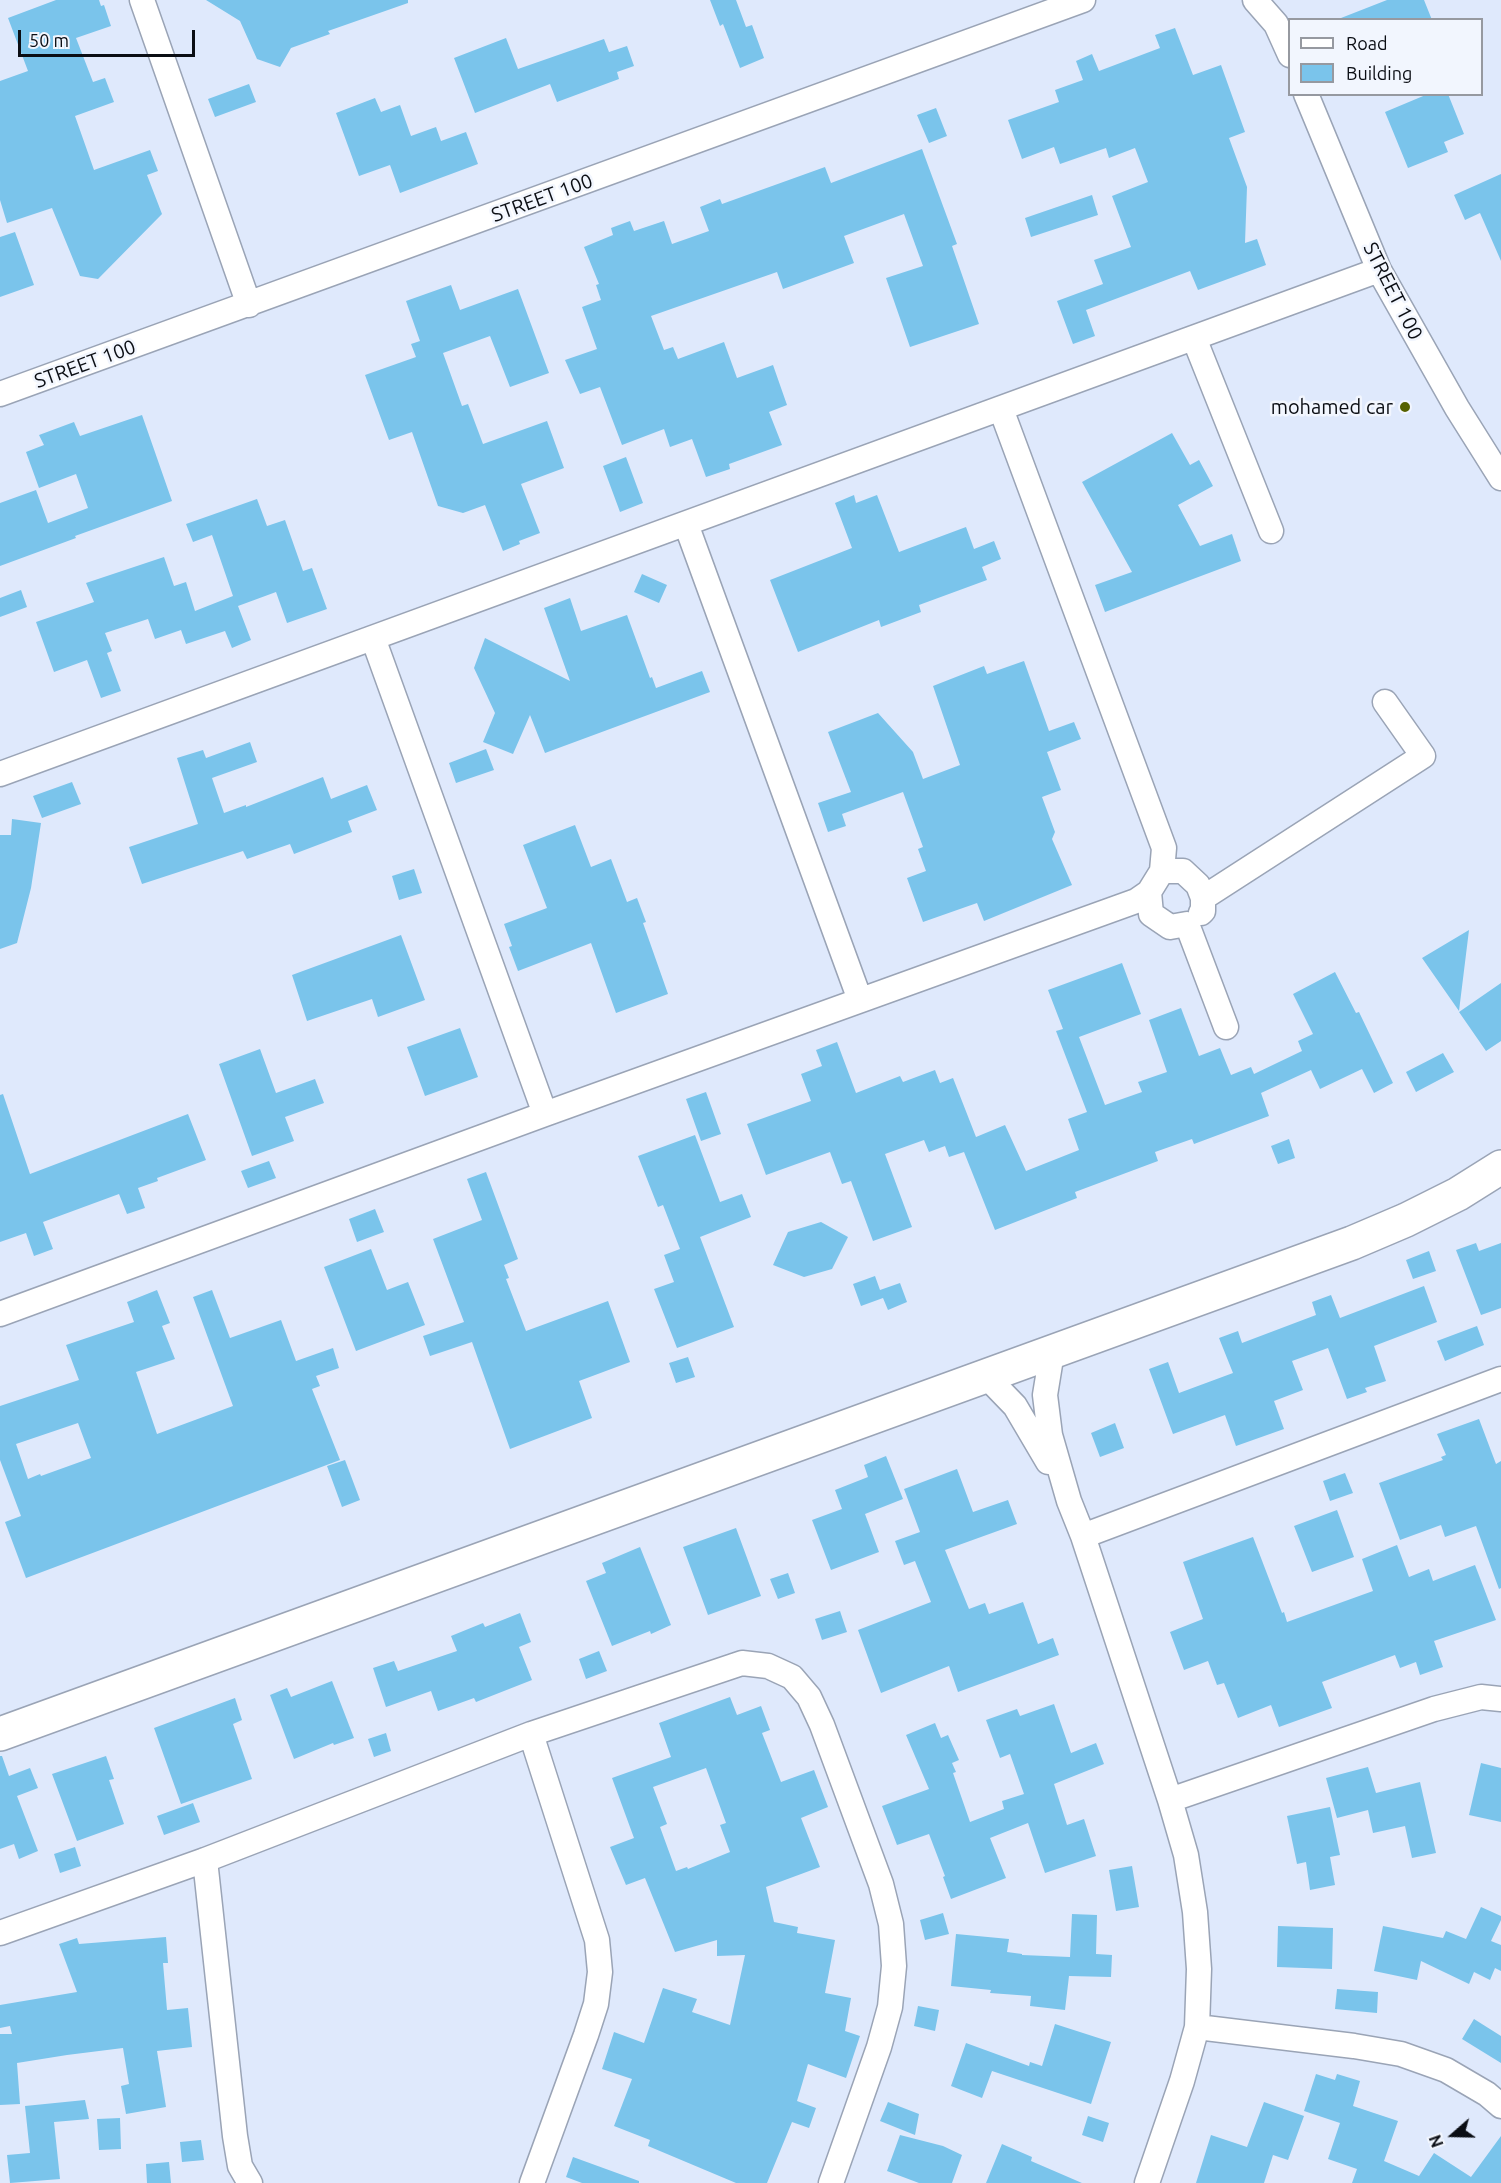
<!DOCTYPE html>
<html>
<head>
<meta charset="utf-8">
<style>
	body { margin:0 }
	#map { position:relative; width:1501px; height:2183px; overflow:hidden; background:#dfe9fc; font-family:Ubuntu,sans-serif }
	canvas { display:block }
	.legend { position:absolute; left:1288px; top:18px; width:195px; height:78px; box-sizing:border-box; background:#f2f6fe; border:2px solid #9699a0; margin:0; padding:8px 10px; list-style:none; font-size:18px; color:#0b0e14 }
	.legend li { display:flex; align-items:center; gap:12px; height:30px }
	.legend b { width:30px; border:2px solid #9699a0 }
	.north { position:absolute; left:1423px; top:2105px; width:60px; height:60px; -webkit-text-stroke:4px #f2f6fe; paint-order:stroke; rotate:250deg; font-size:16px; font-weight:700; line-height:24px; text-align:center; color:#0b0e14 }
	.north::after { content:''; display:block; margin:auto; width:21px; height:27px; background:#0b0e14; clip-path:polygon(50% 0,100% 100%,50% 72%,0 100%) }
	.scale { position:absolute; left:18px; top:30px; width:177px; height:27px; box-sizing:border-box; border:3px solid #0b0e14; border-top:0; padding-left:8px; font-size:18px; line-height:21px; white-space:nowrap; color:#0b0e14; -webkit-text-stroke:4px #f2f6fe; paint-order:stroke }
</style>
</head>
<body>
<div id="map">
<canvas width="1501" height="2183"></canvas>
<ul class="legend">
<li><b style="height:8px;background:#fff"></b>Road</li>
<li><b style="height:16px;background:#7ac4eb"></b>Building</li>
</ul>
<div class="north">N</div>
<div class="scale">50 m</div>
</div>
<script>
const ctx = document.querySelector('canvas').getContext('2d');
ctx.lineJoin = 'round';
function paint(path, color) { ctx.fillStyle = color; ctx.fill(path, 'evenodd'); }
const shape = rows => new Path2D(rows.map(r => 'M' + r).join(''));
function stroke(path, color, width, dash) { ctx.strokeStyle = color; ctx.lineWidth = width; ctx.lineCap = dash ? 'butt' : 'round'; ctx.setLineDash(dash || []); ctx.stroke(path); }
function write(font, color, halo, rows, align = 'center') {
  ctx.font = font + ' Ubuntu,sans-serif'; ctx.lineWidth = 5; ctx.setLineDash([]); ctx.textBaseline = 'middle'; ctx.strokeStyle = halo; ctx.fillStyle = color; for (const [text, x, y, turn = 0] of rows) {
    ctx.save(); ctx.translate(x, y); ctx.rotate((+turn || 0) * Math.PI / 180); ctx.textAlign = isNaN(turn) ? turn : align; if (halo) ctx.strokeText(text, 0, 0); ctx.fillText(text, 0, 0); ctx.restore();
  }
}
paint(shape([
	[56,0,99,0,101,6,104,5,111,26,76,38,93,82,105,78,114,102,75,116,94,170,150,150,158,171,147,175,162,214,98,279,80,276,52,208,7,223,0,200,0,81,28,71,8,18],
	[206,0,408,0,408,3,328,31,330,34,291,48,280,67,257,59,240,21],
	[710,0,736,0,746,27,752,25,764,58,740,68,723,24,720,26],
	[1387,0,1424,0,1432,20,1341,20,1341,18],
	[1175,28,1193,75,1221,65,1245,132,1229,138,1247,187,1245,243,1257,239,1266,265,1198,290,1190,271,1086,310,1095,336,1073,344,1057,301,1103,284,1094,260,1131,247,1112,196,1148,182,1135,148,1109,158,1106,148,1060,164,1054,147,1022,159,1008,120,1059,102,1055,90,1083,80,1076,61,1092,54,1099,71,1160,48,1155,35],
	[506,38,518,69,604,39,609,52,627,46,634,66,617,72,619,79,557,102,550,84,475,113,454,58],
	[249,84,256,102,215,117,208,99],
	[1428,94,1448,94,1464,134,1444,142,1448,152,1408,168,1385,112],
	[375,98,381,112,400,105,411,136,436,127,441,141,466,132,478,164,400,193,390,165,359,176,336,113],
	[936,108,947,136,929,143,917,115],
	[922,149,957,244,952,246,979,324,910,347,886,278,923,266,904,214,844,236,854,263,783,289,777,272,651,316,664,350,673,347,678,359,724,342,737,378,773,365,787,405,769,412,782,445,729,464,730,469,706,477,692,439,670,447,664,429,622,445,600,387,580,394,565,360,597,349,582,307,601,300,596,285,599,284,584,247,613,235,611,228,630,221,634,231,664,221,672,244,709,231,700,207,720,199,722,204,825,167,831,183],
	[1501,174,1501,261,1480,213,1465,220,1454,195],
	[1092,195,1098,215,1031,237,1025,218],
	[15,232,34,285,0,297,0,237],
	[451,285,460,310,518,289,549,373,510,387,490,336,443,353,462,406,468,404,483,444,547,421,564,468,521,484,540,533,519,541,520,544,503,551,485,505,463,513,438,506,412,432,389,440,365,375,416,357,411,344,420,341,406,301],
	[142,415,172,501,75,536,76,538,0,566,0,503,36,490,48,523,88,508,76,474,39,488,26,452,44,445,39,435,74,422,80,436],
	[1172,433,1190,465,1199,460,1213,486,1178,505,1200,546,1232,534,1241,561,1105,612,1095,585,1132,572,1082,482],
	[626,457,643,503,620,512,603,466],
	[854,495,856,503,877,495,899,552,966,527,974,549,994,541,1001,559,982,567,987,580,919,605,921,612,881,627,879,620,798,652,770,580,852,548,835,503],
	[257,499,267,526,285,520,303,571,312,568,327,609,287,623,276,592,238,606,251,640,232,648,225,631,186,644,181,630,155,639,148,619,105,633,112,651,107,653,121,691,101,698,87,660,54,672,36,622,94,602,86,583,164,557,174,586,186,582,195,611,233,596,212,535,193,542,186,524],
	[642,574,667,585,659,603,634,592],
	[21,590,27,607,0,617,0,598],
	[570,598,581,631,627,615,650,678,652,677,656,688,702,671,710,692,545,753,530,715,513,754,483,742,495,713,474,668,485,638,570,681,544,608],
	[1024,661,1049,731,1074,722,1081,739,1047,752,1061,790,1042,797,1055,832,1052,839,1072,885,984,921,977,903,923,922,907,878,926,871,918,849,923,847,903,792,842,814,846,826,828,832,818,803,851,792,828,732,878,713,913,752,923,779,960,765,933,686,984,666,987,674],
	[250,742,257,762,212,778,224,813,246,805,246,807,323,777,331,799,367,785,377,810,348,821,352,832,294,854,290,844,247,859,243,851,142,884,129,847,198,824,177,758,203,750,206,758],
	[486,749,494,770,456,783,449,763],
	[72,782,81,804,42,818,33,796],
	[12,819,41,823,31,888,17,943,0,949,0,835,11,835],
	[575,825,591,867,611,859,627,902,637,898,646,922,643,923,668,994,616,1013,591,943,518,971,509,947,512,946,504,924,547,908,523,845],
	[414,869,422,893,399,900,392,876],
	[1469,930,1459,1011,1422,958],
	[401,935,425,1000,378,1017,372,999,307,1021,292,975],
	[1122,963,1141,1014,1079,1037,1105,1105,1142,1092,1138,1082,1167,1072,1149,1020,1181,1008,1199,1056,1220,1048,1231,1075,1251,1067,1254,1074,1302,1051,1298,1041,1313,1034,1293,994,1335,972,1356,1013,1359,1012,1393,1083,1374,1093,1362,1069,1320,1089,1311,1070,1261,1093,1269,1116,1194,1144,1192,1139,1155,1152,1158,1161,1075,1192,1077,1198,995,1230,964,1152,949,1157,945,1146,929,1152,924,1140,885,1154,912,1227,873,1241,851,1181,842,1184,830,1152,766,1175,747,1124,811,1101,801,1074,822,1066,816,1050,837,1042,856,1093,900,1076,903,1082,935,1070,940,1083,953,1078,976,1137,1005,1125,1026,1171,1079,1150,1068,1119,1087,1112,1056,1031,1063,1029,1048,990],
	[1501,983,1501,1041,1486,1051,1459,1012],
	[460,1028,478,1077,425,1096,407,1047],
	[260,1049,276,1093,315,1079,324,1103,285,1117,294,1141,252,1156,219,1064],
	[1443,1053,1454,1072,1416,1092,1406,1072],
	[706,1092,721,1134,701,1141,686,1099],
	[3,1094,30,1174,188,1114,206,1160,157,1178,158,1181,138,1188,145,1208,127,1214,119,1194,43,1222,53,1249,34,1256,26,1233,0,1242,0,1095],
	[695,1135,720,1202,742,1194,751,1217,700,1237,734,1327,677,1348,654,1289,674,1282,664,1255,680,1249,663,1205,658,1207,638,1156],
	[1289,1139,1295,1158,1278,1164,1271,1146],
	[269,1161,276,1178,248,1188,241,1171],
	[486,1172,518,1259,504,1265,509,1278,506,1279,526,1331,608,1301,630,1362,579,1381,592,1418,510,1449,472,1342,430,1356,423,1336,464,1322,433,1239,482,1220,467,1179],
	[375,1209,384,1232,357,1242,349,1219],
	[821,1222,848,1237,832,1269,804,1277,773,1265,788,1232],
	[1476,1243,1479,1251,1501,1243,1501,1308,1481,1315,1456,1250],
	[371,1249,387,1290,408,1282,425,1325,356,1351,324,1267],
	[1429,1251,1436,1271,1413,1279,1406,1260],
	[875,1276,880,1290,900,1283,907,1302,888,1310,883,1298,861,1306,853,1284],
	[1424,1286,1437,1322,1374,1346,1386,1381,1365,1388,1367,1392,1347,1399,1328,1348,1292,1361,1303,1390,1274,1401,1284,1429,1236,1446,1225,1415,1173,1434,1149,1369,1168,1362,1179,1393,1233,1373,1219,1338,1238,1331,1242,1343,1316,1315,1312,1302,1331,1295,1340,1318],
	[157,1290,170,1323,162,1326,175,1359,136,1372,157,1434,233,1406,193,1297,212,1290,230,1338,281,1320,296,1361,333,1348,339,1368,316,1376,320,1386,312,1389,340,1460,26,1578,5,1522,21,1516,0,1460,0,1406,79,1380,66,1345,134,1322,127,1302],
	[78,1423,91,1458,41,1476,40,1474,28,1479,16,1444],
	[1477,1326,1484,1345,1445,1361,1437,1341],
	[688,1357,695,1377,676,1383,669,1363],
	[1479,1419,1496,1464,1501,1461,1501,1588,1499,1589,1476,1526,1445,1537,1441,1525,1400,1540,1379,1483,1443,1460,1441,1457,1446,1455,1437,1434],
	[1115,1423,1124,1448,1100,1457,1091,1433],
	[886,1456,903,1499,865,1514,879,1552,831,1570,812,1520,842,1509,835,1490,868,1477,864,1465],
	[345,1460,360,1500,342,1507,327,1466],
	[957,1469,973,1512,1008,1500,1017,1524,945,1550,969,1609,985,1603,989,1614,1023,1602,1038,1644,1053,1638,1059,1655,958,1692,949,1666,881,1693,858,1630,931,1602,915,1561,904,1565,895,1541,920,1532,904,1489],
	[1345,1473,1353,1493,1330,1501,1323,1481],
	[1337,1510,1354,1557,1312,1572,1294,1526],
	[736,1528,761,1596,708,1615,683,1547],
	[1253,1537,1282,1613,1284,1612,1287,1622,1373,1591,1362,1559,1397,1545,1409,1577,1429,1569,1433,1581,1475,1565,1496,1620,1434,1641,1443,1667,1420,1675,1416,1662,1400,1668,1395,1655,1322,1682,1332,1708,1279,1727,1271,1705,1238,1718,1224,1683,1217,1685,1208,1661,1184,1670,1170,1632,1203,1619,1183,1562],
	[640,1547,671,1625,651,1634,650,1631,612,1646,586,1581,606,1573,602,1563],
	[788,1573,795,1593,778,1599,770,1579],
	[840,1611,847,1632,822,1640,815,1619],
	[520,1613,531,1642,519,1647,532,1680,476,1702,474,1698,438,1711,431,1691,386,1707,373,1668,394,1661,398,1671,457,1651,451,1636,483,1623,485,1627],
	[599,1651,607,1671,586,1679,579,1659],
	[332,1681,354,1738,334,1745,333,1743,294,1759,270,1695,287,1688,291,1697],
	[730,1697,737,1715,761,1706,770,1730,762,1733,781,1782,814,1770,828,1807,801,1818,820,1867,766,1887,774,1922,798,1927,797,1933,835,1940,825,1993,851,1998,845,2031,860,2036,846,2078,808,2064,797,2101,816,2108,809,2128,792,2122,767,2183,736,2183,648,2146,650,2140,614,2126,632,2079,602,2069,614,2032,644,2043,663,1988,697,1999,692,2012,730,2025,745,1955,717,1956,717,1940,675,1952,645,1878,626,1885,610,1847,634,1838,612,1778,671,1757,659,1723],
	[706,1768,726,1823,720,1825,730,1852,688,1869,687,1867,676,1871,660,1827,667,1824,653,1787],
	[235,1698,242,1720,233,1724,252,1779,181,1804,154,1728],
	[1054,1704,1071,1753,1096,1743,1104,1764,1054,1784,1067,1825,1084,1819,1096,1856,1045,1873,1028,1823,990,1838,1006,1878,951,1899,943,1877,945,1876,929,1834,897,1845,882,1806,929,1789,906,1735,935,1723,941,1738,948,1735,959,1760,952,1763,956,1772,953,1773,970,1822,1004,1809,1002,1801,1024,1794,1010,1754,1000,1758,986,1720,1017,1709,1020,1716],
	[386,1733,391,1751,374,1757,368,1739],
	[0,1756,2,1756,9,1776,30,1768,38,1788,17,1796,38,1851,19,1859,14,1844,0,1849],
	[106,1756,114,1779,109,1780,124,1824,77,1841,52,1774],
	[1481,1763,1501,1768,1501,1822,1469,1815],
	[1368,1767,1376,1793,1420,1782,1436,1853,1412,1858,1405,1826,1373,1833,1368,1810,1337,1818,1326,1778],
	[193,1803,200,1822,164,1835,157,1816],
	[1330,1807,1340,1855,1330,1857,1335,1885,1310,1890,1306,1862,1297,1864,1287,1816],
	[75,1847,81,1866,60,1873,54,1854],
	[1132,1866,1139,1907,1116,1911,1109,1870],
	[1481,1907,1501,1916,1501,1920,1491,1941,1501,1945,1501,1971,1495,1968,1490,1980,1474,1972,1469,1984,1421,1961,1417,1980,1374,1971,1383,1926,1443,1938,1446,1931,1466,1939],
	[943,1913,949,1934,925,1940,920,1920],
	[1072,1914,1097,1915,1096,1954,1112,1955,1111,1977,1069,1976,1065,2010,1030,2006,1031,1996,990,1993,991,1990,951,1986,956,1934,1009,1939,1007,1952,1022,1954,1022,1955,1070,1957],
	[1278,1926,1333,1928,1332,1969,1277,1967],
	[166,1937,168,1963,163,1963,167,2010,188,2008,192,2047,157,2051,166,2107,126,2114,121,2086,129,2084,123,2048,67,2055,17,2063,20,2104,0,2105,0,2034,12,2034,10,2026,0,2028,0,2005,77,1992,59,1944,77,1938,79,1944],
	[1337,1989,1378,1992,1377,2013,1335,2009],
	[918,2006,939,2010,935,2031,914,2026],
	[1474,2019,1501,2036,1501,2063,1462,2039],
	[1055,2024,1111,2042,1091,2104,992,2071,982,2098,951,2086,966,2043,1029,2066,1030,2062,1042,2066],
	[1316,2074,1335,2080,1337,2074,1360,2081,1353,2106,1398,2121,1384,2161,1419,2176,1434,2153,1471,2177,1501,2136,1501,2183,1352,2183,1357,2169,1328,2159,1340,2123,1304,2111],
	[85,2100,89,2119,54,2122,60,2179,10,2183,7,2155,30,2153,25,2106],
	[888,2102,919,2114,915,2135,880,2121],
	[1264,2102,1304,2116,1288,2160,1273,2155,1264,2183,1196,2183,1211,2135,1247,2147],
	[1088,2116,1109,2123,1103,2142,1082,2135],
	[120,2118,121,2149,99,2150,97,2119],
	[900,2135,943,2146,962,2155,952,2183,919,2183,887,2171],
	[201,2140,204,2160,182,2162,180,2142],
	[1002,2144,1032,2157,1031,2161,1082,2183,986,2183],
	[573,2157,639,2181,639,2183,582,2183,566,2177],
	[169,2162,171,2183,147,2183,146,2164]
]), '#7ac4eb');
const street = shape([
	[142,0,249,305],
	[1255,0,1276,24,1290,55],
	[1306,94,1379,270,1457,408,1501,478],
	[1194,338,1271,531],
	[0,394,1083,0],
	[686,524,860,1000],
	[373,638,545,1114],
	[0,774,1379,270],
	[1162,871,1183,871,1198,885,1203,898,1203,911,1201,913],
	[1149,892,1151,914,1170,927,1187,924,1226,1027],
	[1203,898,1423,756,1385,702],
	[0,1314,545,1114,1136,901,1149,892,1162,871,1164,848,1001,409],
	[1052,1352,1045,1395,1050,1435,1069,1501,1083,1536,1170,1800,1186,1855,1195,1912,1199,1969,1197,2027,1182,2081,1147,2183],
	[986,1376,1015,1406,1048,1462],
	[1083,1536,1501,1379],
	[531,1734,597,1940,600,1972,596,2004,586,2035,532,2183],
	[1170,1800,1434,1709,1481,1697,1501,1699],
	[205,1860,235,2136,240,2166,250,2183],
	[0,1933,205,1860,531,1734,742,1663,768,1666,792,1677,809,1697,822,1725,881,1884,891,1924,894,1966,890,2007,879,2047,831,2183],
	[1197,2027,1354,2046,1401,2054,1446,2070,1487,2094,1501,2106]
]);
const secondary = shape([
	[0,1734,1352,1243,1406,1220,1458,1194,1501,1167]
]);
stroke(street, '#9aa4b6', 27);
stroke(secondary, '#9aa4b6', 36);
stroke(street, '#fff', 24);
stroke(secondary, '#fff', 33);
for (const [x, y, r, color] of [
	[1405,407,6,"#556100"]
]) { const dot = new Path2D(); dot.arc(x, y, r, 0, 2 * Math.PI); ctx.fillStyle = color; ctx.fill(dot); stroke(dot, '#f2f6fe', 2); }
write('20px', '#0b0e14', '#f2f6fe', [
	["STREET 100",542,198,-20],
	["STREET 100",1393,291,63],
	["STREET 100",85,364,-20]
]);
write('20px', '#0b0e14', '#f2f6fe', [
	["mohamed car",1393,407]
], 'right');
</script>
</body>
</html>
